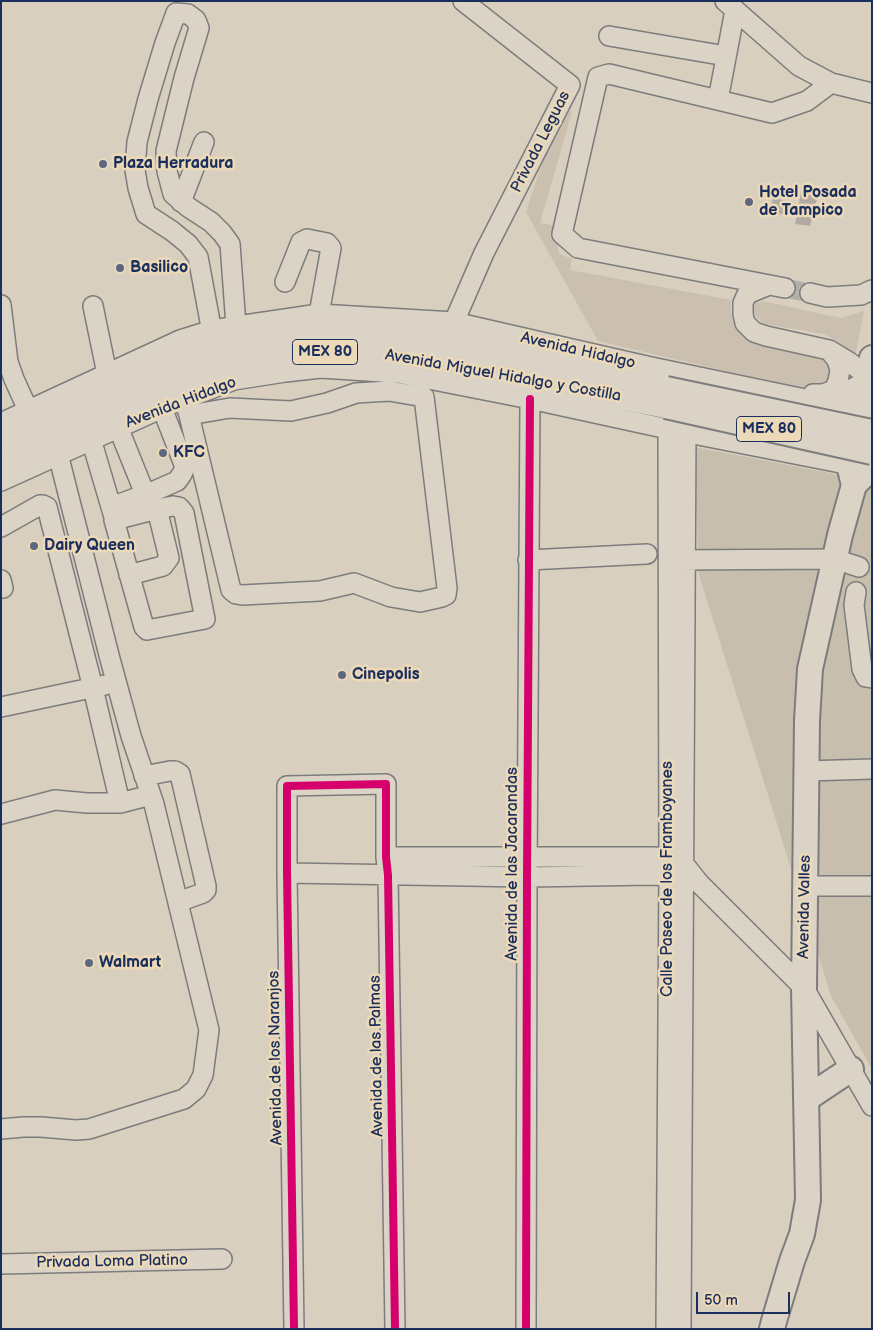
<!DOCTYPE html>
<html>
<head>
<meta charset="utf-8">
<style>
	body { margin:0 }
	#map { position:relative; width:873px; height:1330px; overflow:hidden; background:#d9cfbe; font-family:"Balsamiq Sans",sans-serif }
	canvas { display:block }
	.frame { position:absolute; inset:0; border:2px solid #1b2f5e; pointer-events:none }
	.scale { position:absolute; left:696px; top:1292px; width:94px; height:22px; box-sizing:border-box; border:2px solid #1b2f5e; border-top:0; padding-left:6px; font-size:15px; line-height:18px; white-space:nowrap; color:#1b2f5e; -webkit-text-stroke:4px #ecd9b7; paint-order:stroke }
</style>
</head>
<body>
<div id="map">
<canvas width="873" height="1330"></canvas>
<div class="frame"></div>
<div class="scale">50 m</div>
</div>
<script>
const ctx = document.querySelector('canvas').getContext('2d');
ctx.lineJoin = 'round';
function paint(path, color) { ctx.fillStyle = color; ctx.fill(path, 'evenodd'); }
const shape = rows => new Path2D(rows.map(r => 'M' + r).join(''));
function stroke(path, color, width, dash) { ctx.strokeStyle = color; ctx.lineWidth = width; ctx.lineCap = dash ? 'butt' : 'round'; ctx.setLineDash(dash || []); ctx.stroke(path); }
function write(font, color, halo, rows, align = 'center') {
  ctx.font = font + ' "Balsamiq Sans",sans-serif'; ctx.lineWidth = 5; ctx.setLineDash([]); ctx.textBaseline = 'middle'; ctx.strokeStyle = halo; ctx.fillStyle = color; for (const [text, x, y, turn = 0] of rows) {
    ctx.save(); ctx.translate(x, y); ctx.rotate((+turn || 0) * Math.PI / 180); ctx.textAlign = isNaN(turn) ? turn : align; if (halo) ctx.strokeText(text, 0, 0); ctx.fillText(text, 0, 0); ctx.restore();
  }
}
paint(shape([
	[694,447,872,481,872,1069,831,996,699,575]
]), '#c8beae');
paint(shape([
	[560,107,572,112,540,223,556,226,559,254,572,259,570,270,731,300,731,314,734,325,742,334,751,342,828,358,832,367,832,379,815,392,598,341,526,212],
	[763,301,841,318,864,311,855,357,838,342,824,334,765,324,757,318,753,310,755,303]
]), '#cbc0af');
paint(shape([
	[801,192,818,195,810,226,795,224],
	[773,198,788,201,785,215,770,211]
]), '#b0aaa2');
stroke(shape([
	[785,288,810,293]
]), '#b3afab', 19, [19, 9]);
const minor = shape([
	[725,1,799,66,831,83,872,93],
	[609,36,726,56],
	[718,100,735,10],
	[181,202,204,142],
	[285,282,301,242,307,239,327,243,331,248,319,314],
	[769,285,747,294,743,303,743,314,745,323,754,332,766,336,829,350,849,362,868,376],
	[785,288,578,248,562,234,598,77,609,74,772,113,807,101,831,83],
	[810,293,827,297,861,295,872,290],
	[1,305,8,362,14,379,28,410],
	[93,306,107,374],
	[454,322,484,253,570,85,463,1],
	[214,343,198,257,188,244,172,231,146,214,138,188,135,170,137,142,148,99,165,43,176,13,188,14,196,20,199,28,184,78,166,151,167,171,173,194,188,207,211,222,222,233,230,244,236,326],
	[813,394,823,394,834,390,838,381,840,370,837,360,829,350],
	[184,399,189,415,231,590,236,594,242,595,320,591,354,583,391,597,420,602,442,597,446,595,447,588,424,397,389,391,356,393,327,403,291,411,230,408,189,415],
	[1,423,180,340,212,330,236,326,319,314,454,322,651,367,872,413],
	[118,427,145,494],
	[91,439,114,517],
	[1,481,171,404,234,380,285,372,321,368,398,373,530,399,668,429,861,467],
	[173,506,179,507,184,513,205,619,147,630,144,627,114,520,157,509,173,506],
	[111,507,152,492,177,481,182,474,185,467,162,408],
	[1,527,40,505,43,505,47,507,93,688,120,803],
	[528,560,647,554],
	[675,560,835,559,859,567],
	[129,575,163,566,169,558,157,509],
	[1,580,3,588,1,588],
	[856,592,854,605,862,669,866,677,872,678],
	[1,707,105,685],
	[806,771,872,769],
	[144,776,170,771,175,771,180,774,206,886,206,890,203,893,178,902],
	[1,814,55,800,87,803,120,803,151,795],
	[386,857,652,857,669,858,684,864,699,883,804,988,872,1106],
	[287,873,527,877,653,875,668,876,680,879],
	[805,886,872,886],
	[1,1129,23,1127,41,1127,76,1130,89,1129,184,1099,196,1089,203,1075,209,1030,154,804,131,736,110,659,58,454],
	[1,1264,222,1259],
	[294,1329,287,873,287,786,386,784,386,857,388,875,395,1329],
	[526,1329,527,877,530,399],
	[666,1329,669,867,668,429],
	[681,1329,686,432]
]);
const major = shape([
	[829,404,866,384],
	[1,439,183,356,236,341,325,330,449,342,666,389],
	[1,465,188,379,230,366,318,352,397,354,666,406],
	[854,485,870,469,872,461],
	[806,1099,851,1069],
	[772,1329,774,1321,792,1261,802,1234,808,1200,804,988,807,721,810,669,840,535,854,485,849,465,859,410,866,384,872,358]
]);
stroke(minor, '#7d7c7d', 22);
stroke(major, '#7d7c7d', 28);
stroke(minor, '#dbd3c6', 19);
stroke(major, '#dbd3c6', 24);
const majorBridge = shape([
	[666,389,872,432],
	[666,406,872,452]
]);
stroke(majorBridge, '#7d7c7d', 28, []);
stroke(majorBridge, '#dbd3c6', 24);
stroke(shape([
	[294,1329,287,873,287,786,386,784,386,857,388,875,395,1329],
	[526,1329,527,877,530,399]
]), '#d6006c', 8);
for (const [x, y, r, color] of [
	[103,164,5,"#5e6780"],
	[749,202,5,"#5e6780"],
	[120,268,5,"#5e6780"],
	[163,453,5,"#5e6780"],
	[34,546,5,"#5e6780"],
	[342,675,5,"#5e6780"],
	[89,963,5,"#5e6780"]
]) { const dot = new Path2D(); dot.arc(x, y, r, 0, 2 * Math.PI); ctx.fillStyle = color; ctx.fill(dot); stroke(dot, '#ecd9b7', 2); }
for (const [x, y, w] of [
	[325,352,65],
	[769,429,65]
]) { const box = new Path2D(); box.roundRect(x - w / 2, y - 12.5, w, 25, 4); ctx.fillStyle = '#ecd9b7'; ctx.fill(box); stroke(box, '#1b2f5e', 1); }
write('bold 15px', '#1b2f5e', null, [
	["MEX 80",325,352],
	["MEX 80",769,429]
]);
write('16px', '#1b2f5e', '#ecd9b7', [
	["Privada Leguas",541,142,-63],
	["Avenida Hidalgo",578,351,13],
	["Avenida Miguel Hidalgo y Costilla",503,376,10],
	["Avenida Hidalgo",181,403,-21],
	["Avenida de las Jacarandas",513,864,-90],
	["Calle Paseo de los Framboyanes",668,879,-90],
	["Avenida Valles",805,907,-89],
	["Avenida de las Palmas",377,1056,-91],
	["Avenida de los Naranjos",276,1058,-91],
	["Privada Loma Platino",112,1262,-1]
]);
write('bold 16px', '#1b2f5e', '#ecd9b7', [
	["Plaza Herradura",113,164],
	["Hotel Posada",759,193],
	["de Tampico",759,211],
	["Basilico",130,268],
	["KFC",173,453],
	["Dairy Queen",44,546],
	["Cinepolis",352,675],
	["Walmart",99,963]
], 'left');
</script>
</body>
</html>
